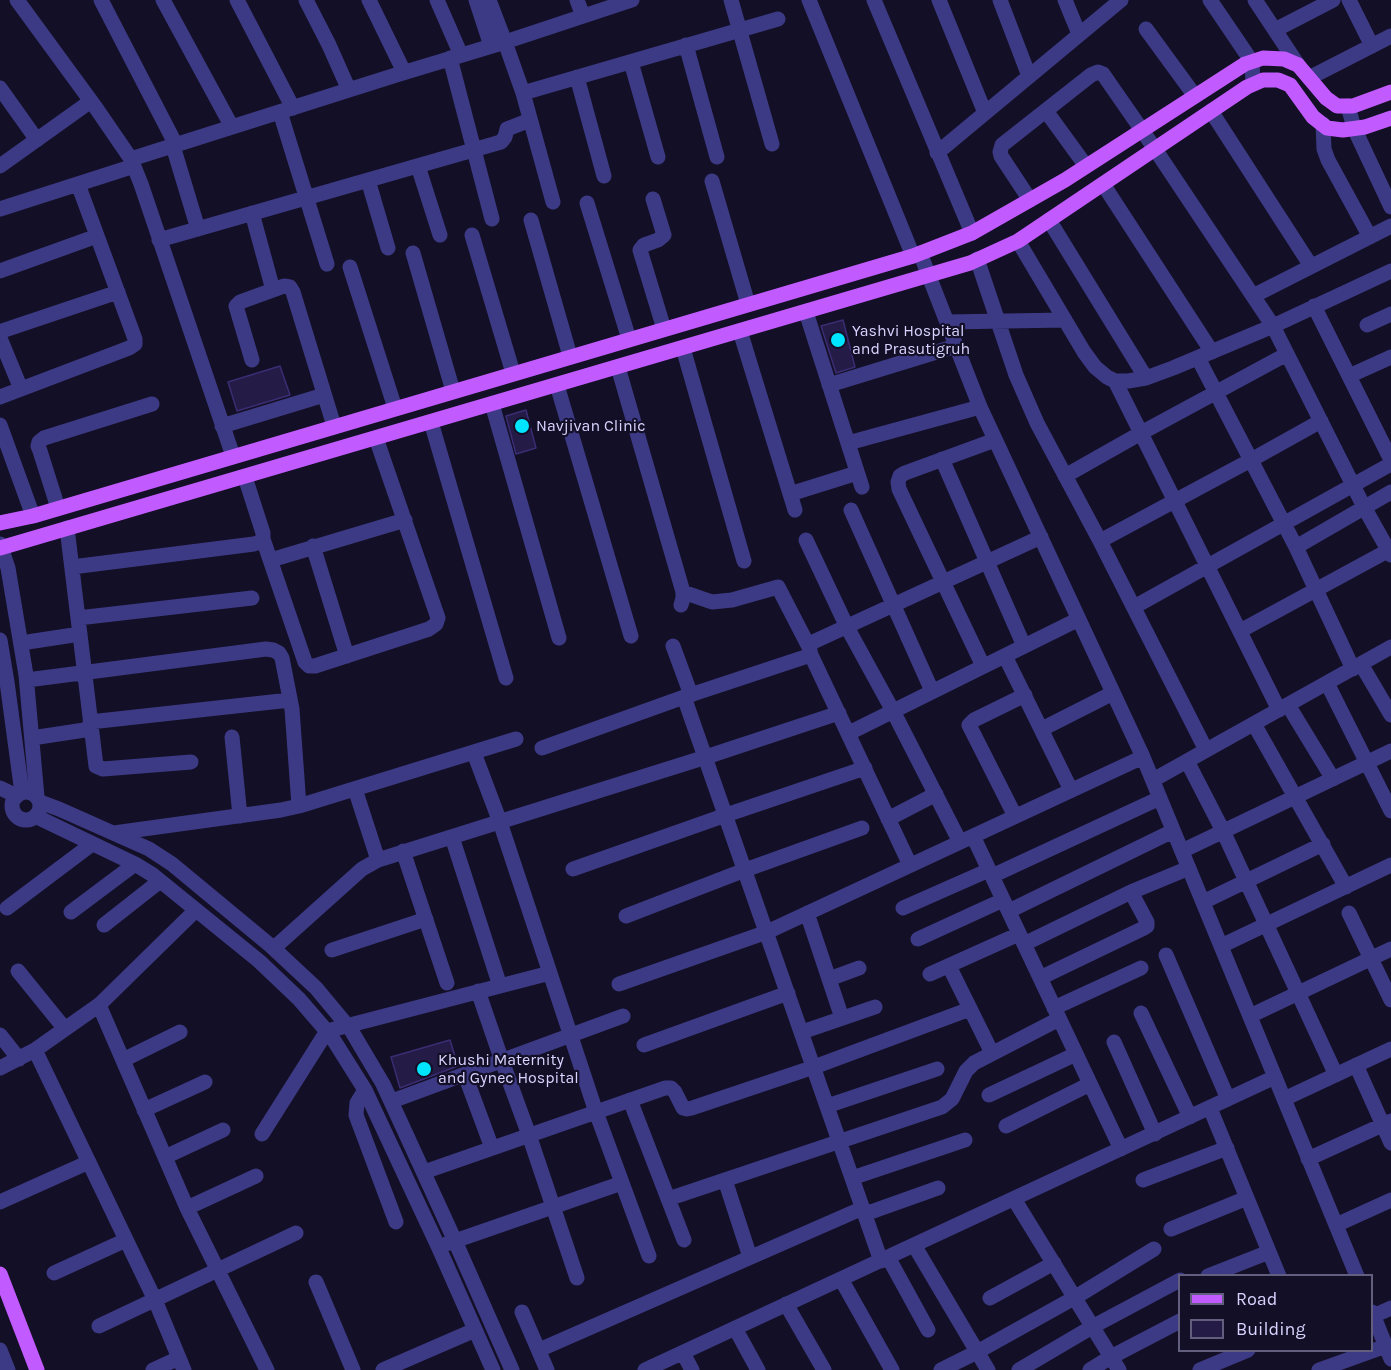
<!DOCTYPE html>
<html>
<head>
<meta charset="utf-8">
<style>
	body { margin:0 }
	#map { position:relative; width:1391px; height:1370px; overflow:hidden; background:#130f26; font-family:Karla,sans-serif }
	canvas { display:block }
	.legend { position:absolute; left:1178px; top:1274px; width:195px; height:78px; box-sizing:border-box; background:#130f26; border:2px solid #625e7d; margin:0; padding:8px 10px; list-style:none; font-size:18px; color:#d9d4ff }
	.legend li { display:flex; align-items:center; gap:12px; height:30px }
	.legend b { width:30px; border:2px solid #625e7d }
</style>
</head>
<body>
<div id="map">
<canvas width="1391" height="1370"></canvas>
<ul class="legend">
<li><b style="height:8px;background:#c25bff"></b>Road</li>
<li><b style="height:16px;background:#241b47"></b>Building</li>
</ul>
</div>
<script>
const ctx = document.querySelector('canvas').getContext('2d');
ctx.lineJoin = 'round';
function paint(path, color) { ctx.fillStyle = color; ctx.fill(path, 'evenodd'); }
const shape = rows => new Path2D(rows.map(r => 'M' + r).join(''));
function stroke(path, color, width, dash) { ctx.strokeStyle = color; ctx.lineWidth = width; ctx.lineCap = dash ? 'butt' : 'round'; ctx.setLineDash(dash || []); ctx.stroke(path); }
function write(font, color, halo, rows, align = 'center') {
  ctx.font = font + ' Karla,sans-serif'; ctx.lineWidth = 4.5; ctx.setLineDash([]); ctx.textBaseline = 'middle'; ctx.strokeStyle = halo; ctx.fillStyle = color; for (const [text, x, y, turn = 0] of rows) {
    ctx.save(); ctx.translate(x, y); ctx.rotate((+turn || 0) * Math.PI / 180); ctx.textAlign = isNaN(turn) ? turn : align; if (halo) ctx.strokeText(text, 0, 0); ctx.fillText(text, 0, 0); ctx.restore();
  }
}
const building = shape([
	[843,320,855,367,836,373,821,326,843,320],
	[280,366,290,395,237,411,228,382,280,366],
	[526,410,536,448,516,454,506,416,526,410],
	[450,1040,458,1066,400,1088,391,1057,450,1040]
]);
paint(building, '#241b47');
stroke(building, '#3b2d73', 1.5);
stroke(shape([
	[17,0,96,108,131,159,141,184,233,456],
	[101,0,176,145],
	[163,0,232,127],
	[237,0,293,108],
	[306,0,329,45,349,90],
	[369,0,404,72],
	[437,0,461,55],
	[476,0,491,46],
	[489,0,505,42,523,93,553,202],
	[577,0,583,16],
	[731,0,772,144],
	[809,0,913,256],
	[874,0,972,233],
	[939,0,985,113],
	[1000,0,1029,76],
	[1065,0,1079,34],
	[1210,0,1252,62,1253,84],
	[1255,0,1298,65],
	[1349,0,1372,46],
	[1146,29,1195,96],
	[1275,30,1333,0],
	[686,45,717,157],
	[450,58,492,219],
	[631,62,658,157],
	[577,77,604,176],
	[1309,78,1391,36],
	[0,88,37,140],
	[523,93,778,19],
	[1348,106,1354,128,1391,207],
	[1046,111,1086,166],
	[1211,111,1311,266],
	[280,112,327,264],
	[1323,124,1324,149,1328,160,1370,237],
	[173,146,198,229],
	[937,153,1121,0],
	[131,159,396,75,505,42,632,0],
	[0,166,91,101],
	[418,166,440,235],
	[368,180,388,248],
	[712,181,748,304],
	[1103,184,1212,352],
	[653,199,664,235,658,240,644,245,640,250,664,329],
	[1030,200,1001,156,1000,152,1002,145,1091,75,1098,72,1103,74,1155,149,1273,326,1364,507,1391,555],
	[587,203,629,339],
	[0,209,134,166],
	[252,213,273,290],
	[531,220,570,356],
	[1049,220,1146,378],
	[472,235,513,373],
	[159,240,501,142,505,137,507,129,530,120],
	[1018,241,1084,352,1095,367,1107,377,1115,381,1128,381,1146,378,1173,368,1273,326,1391,271],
	[413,253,453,391],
	[920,253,980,407,1143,757,1357,1276],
	[977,259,1016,375,1037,423,1100,541,1206,750],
	[350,267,395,408],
	[0,271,97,236],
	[1253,296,1391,226],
	[1314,306,1391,460],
	[806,312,862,487],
	[947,322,1065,320],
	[1367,325,1391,314],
	[740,331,795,510],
	[0,334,2,331,118,292],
	[0,338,21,389],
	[683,348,744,561],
	[1198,358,1296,547,1353,669],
	[252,360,236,306,240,302,284,286,290,287,293,292,334,426],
	[618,367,683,592,683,598,681,605],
	[1349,376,1391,357],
	[1115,381,1279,710],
	[557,385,631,636],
	[829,385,956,346],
	[0,397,129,348,135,344,135,339,78,184],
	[492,404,559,638],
	[431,422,506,678],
	[0,425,33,516],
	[222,426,324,395],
	[848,443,980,407],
	[942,459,1024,646],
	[1065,476,1141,433,1287,354],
	[790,494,857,473],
	[58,508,40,451,38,446,39,442,44,438,152,404],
	[851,510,932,691],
	[67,528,96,766,103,769,191,762],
	[263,539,305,662,309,666,315,666,429,629,436,624,438,618,376,438],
	[806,540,847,627,893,711,960,842],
	[1100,541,1251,460,1321,421],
	[0,544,8,568,26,675,37,797],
	[313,546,347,656],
	[1296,547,1391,492],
	[271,560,405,520],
	[72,567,254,544,260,542,263,539,263,533,245,477],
	[683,592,712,602,732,600,778,587,809,647],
	[1134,607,1391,464],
	[78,618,252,598],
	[1240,631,1391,549],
	[0,640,7,682,22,793],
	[21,643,80,634],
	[673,646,691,695],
	[1005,656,1071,790],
	[1361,664,1391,715],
	[983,666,899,489,898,482,900,476,905,473,995,440],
	[27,680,266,649,273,650,279,653,282,658,292,709,299,806],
	[1327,683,1391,811],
	[684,697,881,1261],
	[1288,705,1333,779],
	[90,722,290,700],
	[1254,724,1346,887],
	[1042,729,1113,693],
	[849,733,1079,619],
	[232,737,240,816],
	[32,738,91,729],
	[542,748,684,697,811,655],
	[474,753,500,822,596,1112,649,1256],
	[1187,761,1223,831,1336,1075],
	[1153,780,1391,647],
	[0,788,17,796],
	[355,789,378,860],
	'12 806a14 14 0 1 1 28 0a14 14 0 1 1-28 0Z',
	[40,802,59,809,149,849,172,864,271,946,316,988,351,1030,383,1084,455,1241,512,1370],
	[35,816,135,864,153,875,259,961,299,999,324,1028,333,1039,365,1090,438,1246,493,1370],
	[1015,816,969,725,974,720,1025,695],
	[888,819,936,794],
	[114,833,281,810,299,806,516,739],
	[973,836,1121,1149],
	[452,837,500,986],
	[403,851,447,983],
	[1182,851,1391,751],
	[910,865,811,655,809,647,813,642,1041,537],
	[573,869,726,815,865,768],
	[992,876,1160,798],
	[1203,902,1323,844],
	[7,908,92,844],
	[903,908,989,870],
	[1009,911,1173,831],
	[71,912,135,864],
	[807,913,842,1018],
	[1349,913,1391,1000],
	[626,916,745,870,862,828],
	[104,925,160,881],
	[918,939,1003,900],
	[1024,944,1131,892,1189,868],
	[1221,946,1391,865],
	[274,948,362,869,378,860,706,757,839,713],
	[332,950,426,919],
	[1166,955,1228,1099],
	[949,966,992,1053],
	[18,971,65,1029],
	[930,974,1019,934],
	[1040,978,1144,928,1147,926,1147,922,1131,892],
	[829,979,859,968],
	[619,984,767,932,1143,757],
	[478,991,502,1061,529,1135,577,1278],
	[99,1005,187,1208,267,1370],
	[1054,1008,1141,968],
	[1141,1013,1190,1117],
	[1250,1016,1391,949],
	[802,1032,875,1007],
	[0,1035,19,1059],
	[1114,1042,1155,1134],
	[644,1045,788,993],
	[35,1050,155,1300,184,1370],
	[123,1060,180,1032],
	[1356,1065,1391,1143],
	[0,1068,35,1050,99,1005,196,910],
	[465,1075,492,1148],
	[365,1090,357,1103,356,1115,396,1222],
	[989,1095,1076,1054],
	[1284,1099,1391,1049],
	[630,1100,684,1240],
	[392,1101,623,1016],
	[827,1106,937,1069],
	[1210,1108,1279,1276],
	[144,1110,205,1082],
	[1006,1126,1090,1084],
	[262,1134,327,1031,550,973],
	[165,1157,223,1130],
	[1308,1159,1391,1121],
	[424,1172,665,1088,671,1088,675,1092,683,1108,687,1109,692,1108,814,1067,970,1009],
	[852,1178,965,1140],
	[725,1180,750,1257],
	[1143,1180,1227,1148],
	[668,1199,942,1107,952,1099,966,1071,974,1063,1059,1019],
	[1014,1199,1119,1370],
	[0,1202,89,1162],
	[187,1208,256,1176],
	[865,1214,938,1188],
	[1336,1225,1391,1200],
	[1171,1229,1247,1198],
	[446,1244,622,1183],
	[914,1245,988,1370],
	[888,1257,928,1330],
	[54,1273,126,1240],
	[1208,1276,1269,1252],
	[841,1279,892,1370],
	[316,1282,353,1370],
	[990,1298,1054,1263],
	[786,1304,824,1370],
	[522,1312,547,1370],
	[1372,1312,1391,1359],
	[1373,1316,1391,1308],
	[99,1326,296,1233],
	[735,1328,758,1370],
	[0,1350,8,1370],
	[539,1350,863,1208],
	[683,1353,692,1370],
	[153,1370,179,1358],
	[383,1370,475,1330],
	[645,1370,1275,1077],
	[941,1370,977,1352,1074,1298,1154,1249],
	[1019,1370,1092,1327,1180,1280],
	[1090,1370,1111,1357,1180,1321],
	[1200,1370,1248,1350],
	[1319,1370,1386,1346]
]), '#3d3a85', 15);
stroke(shape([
	[0,523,33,516,913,256,972,233,1065,180,1245,64,1263,58,1284,59,1298,65,1326,98,1337,106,1353,106,1391,92],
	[0,548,970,263,1018,241,1247,87,1263,80,1278,80,1290,85,1313,117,1327,128,1343,130,1365,127,1391,118],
	[0,1274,37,1370]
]), '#c25bff', 15);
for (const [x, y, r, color] of [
	[838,340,8,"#00e5ff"],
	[522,426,8,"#00e5ff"],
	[424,1069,8,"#00e5ff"]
]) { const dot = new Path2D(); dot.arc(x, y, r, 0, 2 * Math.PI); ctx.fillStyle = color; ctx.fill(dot); stroke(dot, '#130f26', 2); }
write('16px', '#d9d4ff', '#130f26', [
	["Yashvi Hospital",852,331],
	["and Prasutigruh",852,349],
	["Navjivan Clinic",536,426],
	["Khushi Maternity",438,1060],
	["and Gynec Hospital",438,1078]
], 'left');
</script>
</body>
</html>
